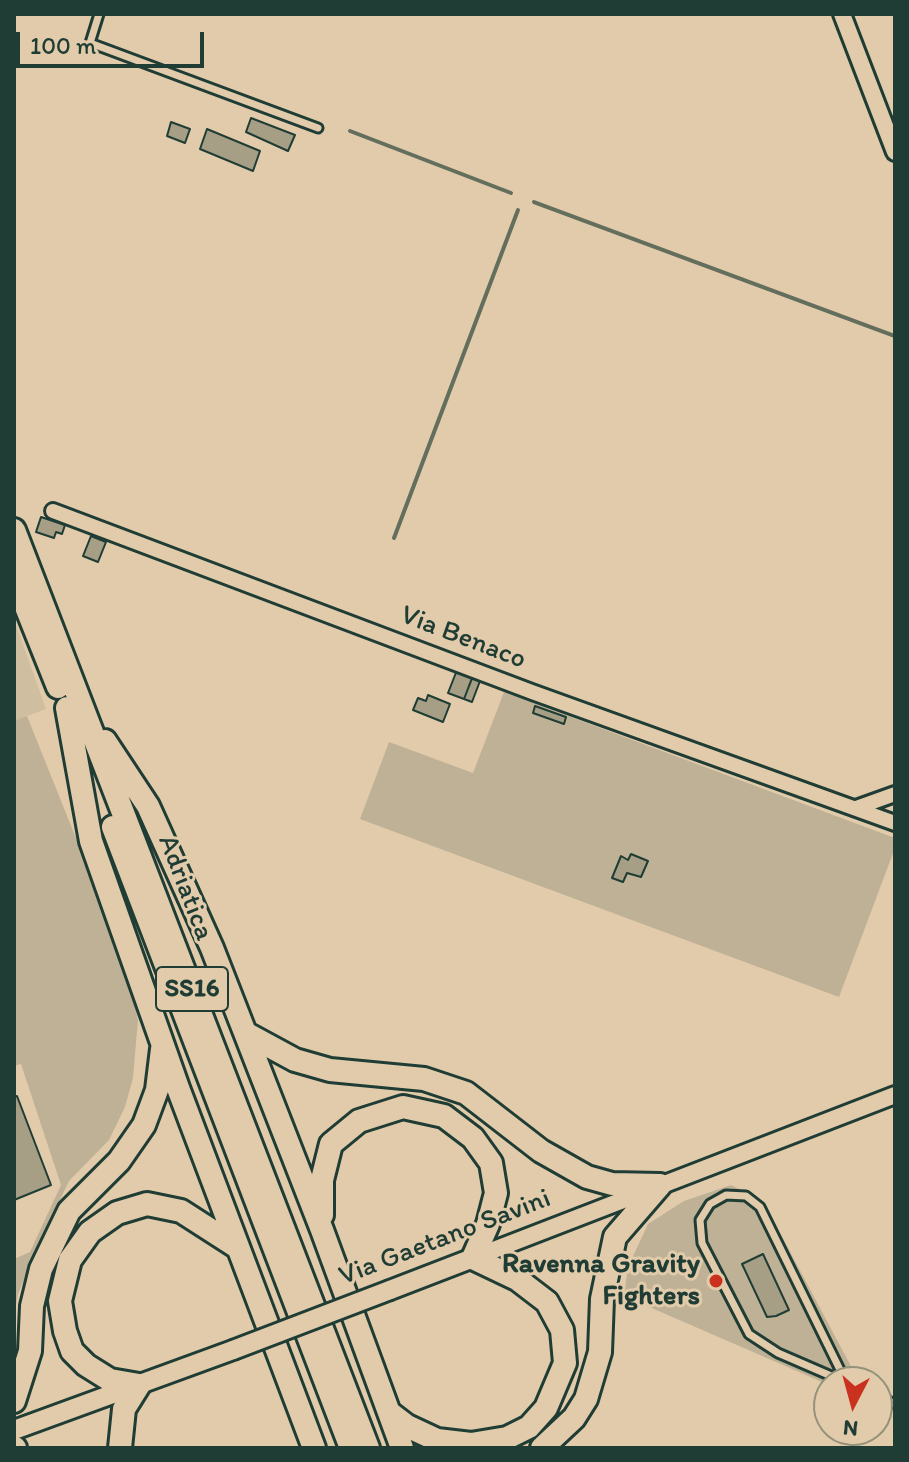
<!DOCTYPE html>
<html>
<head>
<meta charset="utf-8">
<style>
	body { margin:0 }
	#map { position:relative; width:909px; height:1462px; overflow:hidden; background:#e2cbab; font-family:Itim,sans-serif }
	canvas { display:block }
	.frame { position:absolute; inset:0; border:16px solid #1f3d34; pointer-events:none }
	.north { position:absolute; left:813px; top:1366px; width:80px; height:80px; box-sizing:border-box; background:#e2cbab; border:2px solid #94927b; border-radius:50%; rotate:186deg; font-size:22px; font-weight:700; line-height:32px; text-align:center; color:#1f3d34 }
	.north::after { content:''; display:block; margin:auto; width:28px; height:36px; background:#c8321e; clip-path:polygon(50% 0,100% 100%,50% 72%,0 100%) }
	.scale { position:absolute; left:16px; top:32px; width:188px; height:36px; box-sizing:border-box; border:4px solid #1f3d34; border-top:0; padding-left:10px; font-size:24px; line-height:28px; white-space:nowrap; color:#1f3d34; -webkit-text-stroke:6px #e2cbab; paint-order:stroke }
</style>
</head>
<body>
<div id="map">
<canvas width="909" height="1462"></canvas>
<div class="frame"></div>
<div class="north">N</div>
<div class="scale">100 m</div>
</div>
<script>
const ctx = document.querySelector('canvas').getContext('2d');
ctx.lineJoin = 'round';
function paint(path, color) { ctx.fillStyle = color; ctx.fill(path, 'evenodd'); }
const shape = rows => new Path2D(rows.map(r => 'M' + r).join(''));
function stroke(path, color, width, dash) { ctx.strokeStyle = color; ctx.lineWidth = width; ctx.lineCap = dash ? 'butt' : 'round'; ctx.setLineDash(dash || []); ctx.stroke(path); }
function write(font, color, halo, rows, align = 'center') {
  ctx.font = font + ' Itim,sans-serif'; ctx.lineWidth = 6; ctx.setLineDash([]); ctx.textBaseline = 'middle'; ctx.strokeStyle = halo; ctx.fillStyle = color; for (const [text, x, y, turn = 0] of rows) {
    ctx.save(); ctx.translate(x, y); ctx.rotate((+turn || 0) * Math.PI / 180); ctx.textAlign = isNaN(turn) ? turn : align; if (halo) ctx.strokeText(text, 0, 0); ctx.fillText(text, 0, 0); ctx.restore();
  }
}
paint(shape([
	[14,619,46,709,14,721]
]), '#d0bea0');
paint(shape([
	[504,692,895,838,895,848,839,997,360,819,389,742,473,773],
	[27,716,102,903,133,992,138,1020,133,1078,125,1107,109,1140,69,1181,39,1243,18,1294,14,1316,14,1259,30,1252,61,1185,21,1064,14,1066,14,721],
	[731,1185,759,1198,771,1216,853,1370,842,1382,829,1382,829,1385,624,1296,628,1267,648,1224,684,1201]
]), '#bfb196');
stroke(shape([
	[350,131,511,193],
	[534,202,895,336],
	[394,538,518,210]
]), '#636e5d', 4);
const building = shape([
	[251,118,295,135,288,151,246,132,251,118],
	[171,122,190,129,185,143,167,136,171,122],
	[207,129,260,151,253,171,200,149,207,129],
	[41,517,65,525,62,534,56,532,54,538,36,532,41,517],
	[91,536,106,542,98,562,83,556,91,536],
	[457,670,473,676,464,699,448,693,457,670],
	[472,678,480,681,472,702,464,699,472,678],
	[428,695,450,704,443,722,413,710,418,698,426,701,428,695],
	[535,706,566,717,564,724,533,713,535,706],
	[631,854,648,861,641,877,627,873,623,882,612,878,621,856,628,860,631,854],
	[17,1096,51,1185,14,1200,14,1097,17,1096],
	[763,1254,789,1310,776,1316,767,1317,742,1264,763,1254]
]);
paint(building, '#a69f86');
stroke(building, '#1f3d34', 2);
const service = shape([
	[99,14,90,43,318,128],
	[845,1382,778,1353,749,1334,702,1243,700,1220,710,1204,726,1195,746,1196,760,1207,846,1382],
	[877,1396,895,1404]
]);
const minor = shape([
	[53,511,532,692,895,823],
	[856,808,895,794]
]);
const tertiary = shape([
	[842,14,895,152],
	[473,1258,895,1095]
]);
const secondary = shape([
	[390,1290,473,1258],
	[14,1430,233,1350]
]);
const trunk = shape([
	[14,530,368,1448],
	[14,577,58,687],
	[67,708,91,841,178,1088,314,1448],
	[105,741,148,806,212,948,322,1230,402,1448],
	[113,827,351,1448],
	[247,1034,295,1060,330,1070,424,1079,466,1093,541,1151,587,1177,612,1184,660,1185],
	[322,1215,322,1180,331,1144,359,1121,403,1107,444,1116,473,1138,491,1163,496,1193,488,1224,473,1258,517,1279,547,1302,562,1330,565,1363,546,1408,529,1427,507,1438,471,1444,437,1440,407,1426,390,1413],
	[14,1401,30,1351,32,1306,41,1269,69,1211,119,1161,144,1125,157,1090,162,1049],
	[14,1448,15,1448],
	[120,1448,124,1409,139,1385,110,1380,86,1365,72,1351,65,1331,60,1301,70,1260,90,1232,117,1213,147,1204,181,1211,237,1247],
	[542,1448,574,1418,586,1399,600,1352,602,1299,615,1237,660,1185]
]);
stroke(service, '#1f3d34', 13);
stroke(minor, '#1f3d34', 20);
stroke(tertiary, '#1f3d34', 22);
stroke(secondary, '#1f3d34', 24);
stroke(trunk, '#1f3d34', 28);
stroke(service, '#e2cbab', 7);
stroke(minor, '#e2cbab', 14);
stroke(tertiary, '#e2cbab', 16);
stroke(secondary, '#e2cbab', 18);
stroke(trunk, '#e2cbab', 22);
const secondaryBridge = shape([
	[233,1350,390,1290]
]);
stroke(secondaryBridge, '#1f3d34', 24, []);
stroke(secondaryBridge, '#e2cbab', 18);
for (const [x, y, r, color] of [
	[716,1281,8,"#c8321e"]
]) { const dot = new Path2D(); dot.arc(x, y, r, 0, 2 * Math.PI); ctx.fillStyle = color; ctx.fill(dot); stroke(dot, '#e2cbab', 3); }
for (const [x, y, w] of [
	[192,989,72]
]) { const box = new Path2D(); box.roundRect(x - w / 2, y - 22, w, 44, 6); ctx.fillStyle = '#e2cbab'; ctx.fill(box); stroke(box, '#1f3d34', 2); }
write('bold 26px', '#1f3d34', null, [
	["SS16",192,989]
]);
write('28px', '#1f3d34', '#e2cbab', [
	["Via Benaco",463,638,21],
	["Adriatica",185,888,69],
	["Via Gaetano Savini",445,1238,-21]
]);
write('bold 28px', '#1f3d34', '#e2cbab', [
	["Ravenna Gravity",700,1265],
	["Fighters",700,1297]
], 'right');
</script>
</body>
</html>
